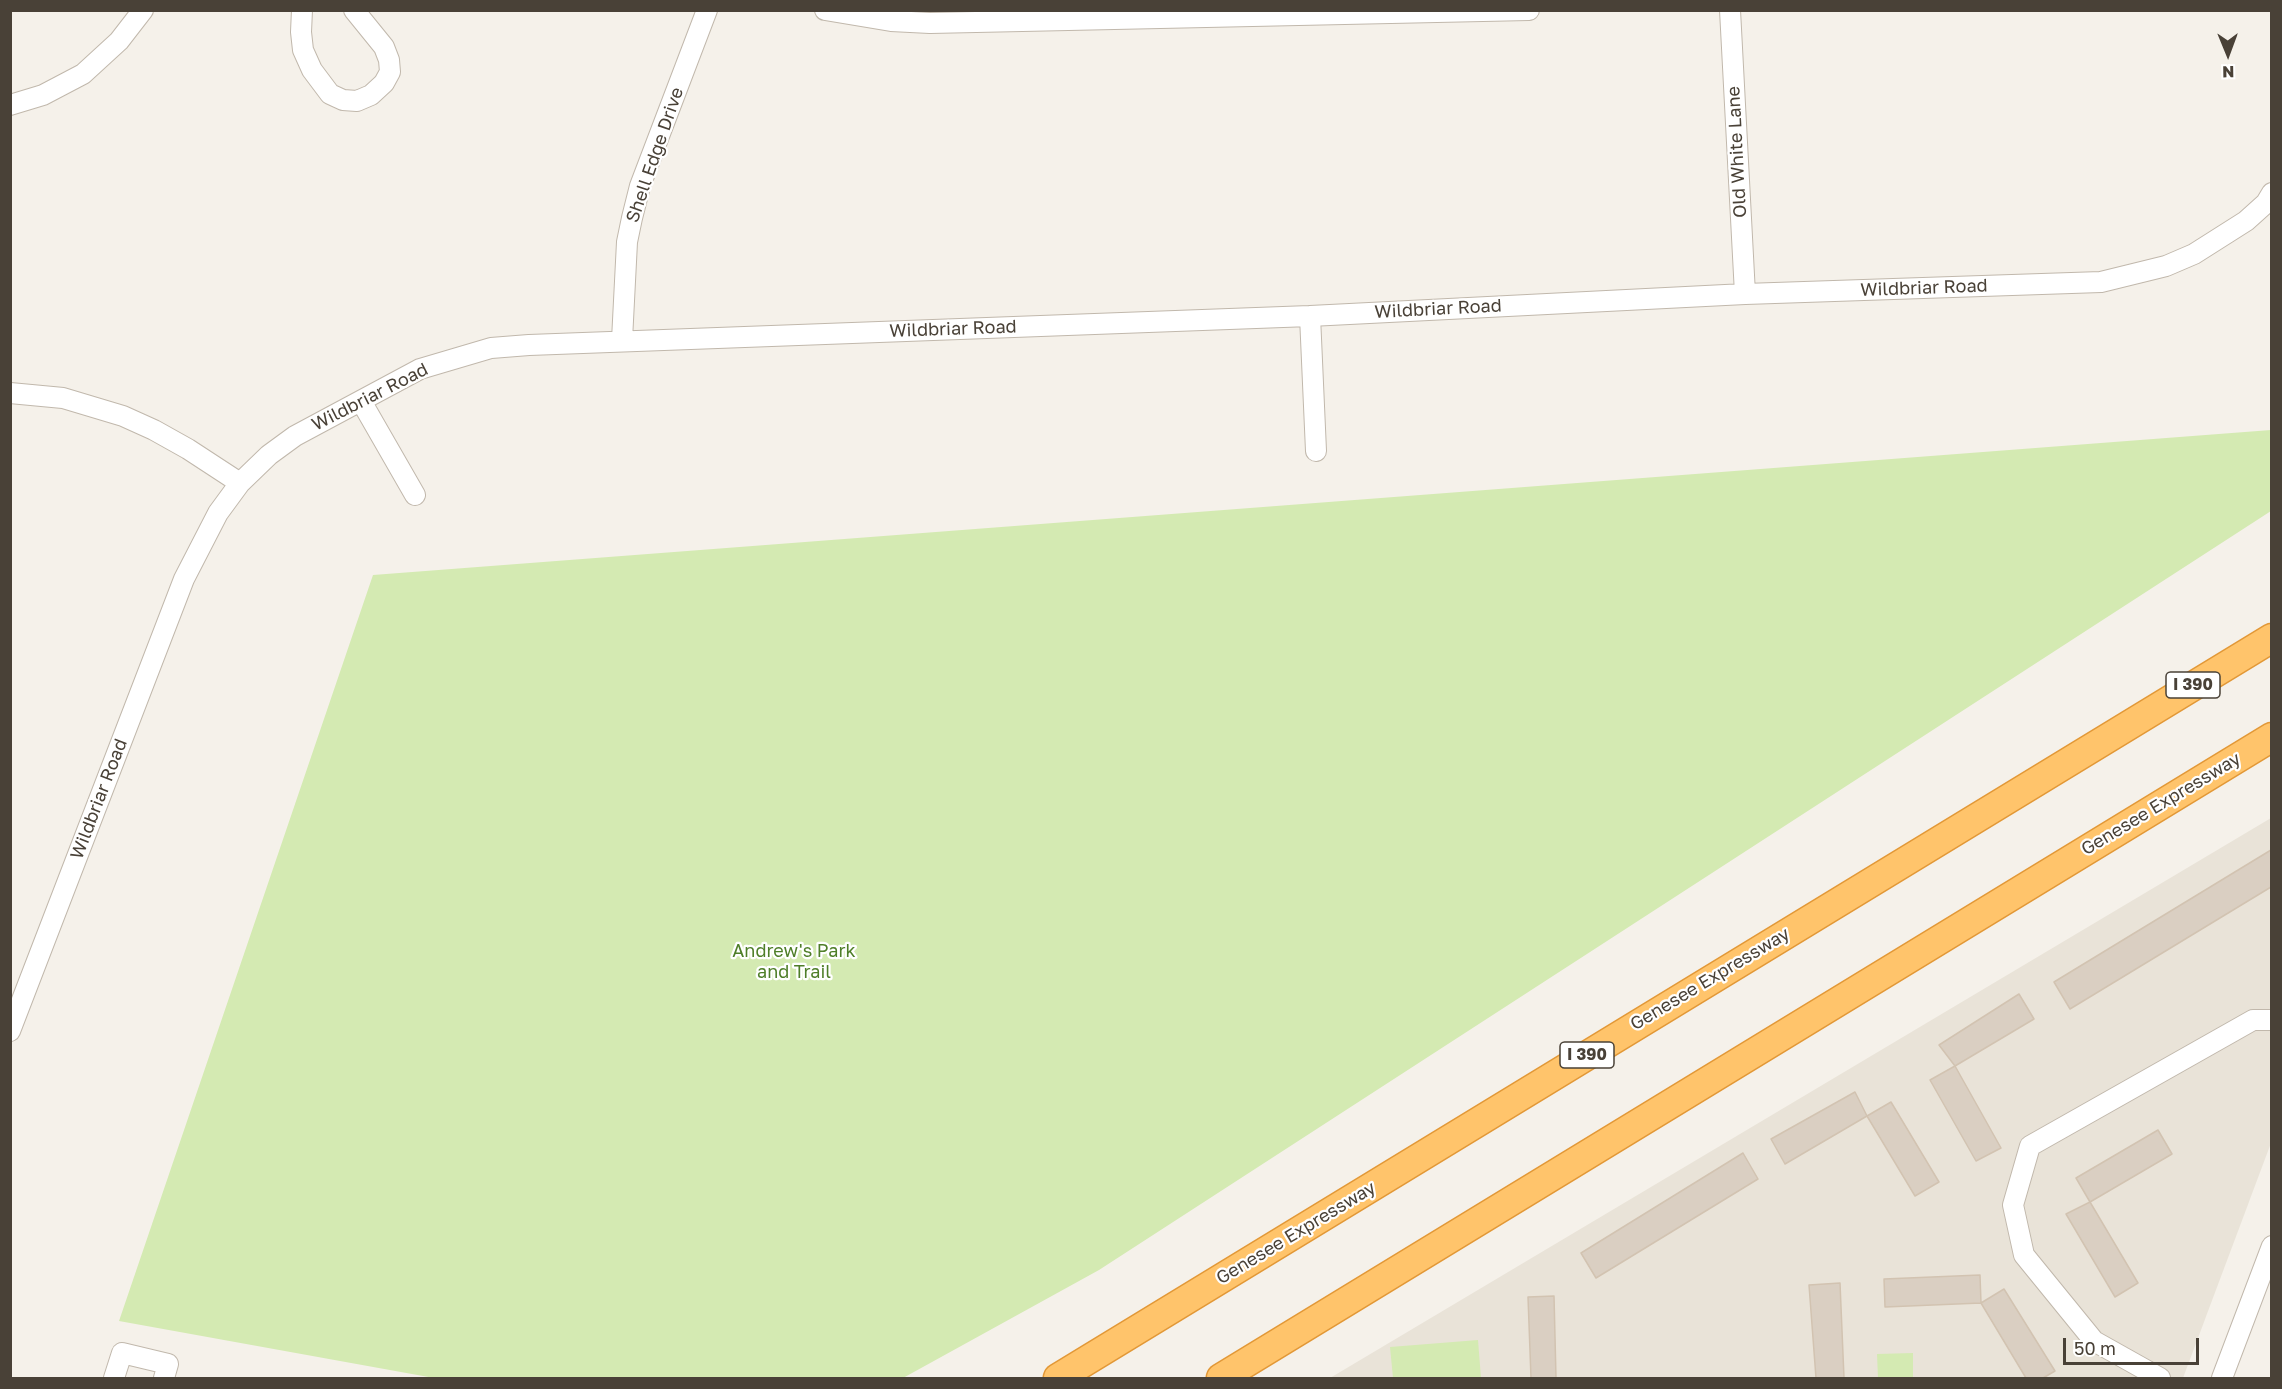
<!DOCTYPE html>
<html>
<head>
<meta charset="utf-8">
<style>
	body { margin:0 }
	#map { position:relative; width:2282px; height:1389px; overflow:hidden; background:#f5f1ea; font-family:"Golos Text",sans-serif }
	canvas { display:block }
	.frame { position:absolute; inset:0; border:12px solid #494137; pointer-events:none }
	.north { position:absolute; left:2198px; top:24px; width:60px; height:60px; -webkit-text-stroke:4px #fff; paint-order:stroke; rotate:179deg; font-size:16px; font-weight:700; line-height:24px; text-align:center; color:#494137 }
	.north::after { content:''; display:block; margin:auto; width:21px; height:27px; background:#494137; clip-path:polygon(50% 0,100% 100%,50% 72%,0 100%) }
	.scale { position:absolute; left:2063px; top:1338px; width:136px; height:27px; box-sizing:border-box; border:3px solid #494137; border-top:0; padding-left:8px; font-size:18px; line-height:21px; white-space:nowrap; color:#494137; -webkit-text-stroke:4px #fff; paint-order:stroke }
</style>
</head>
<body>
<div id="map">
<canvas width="2282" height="1389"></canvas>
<div class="frame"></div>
<div class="north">N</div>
<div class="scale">50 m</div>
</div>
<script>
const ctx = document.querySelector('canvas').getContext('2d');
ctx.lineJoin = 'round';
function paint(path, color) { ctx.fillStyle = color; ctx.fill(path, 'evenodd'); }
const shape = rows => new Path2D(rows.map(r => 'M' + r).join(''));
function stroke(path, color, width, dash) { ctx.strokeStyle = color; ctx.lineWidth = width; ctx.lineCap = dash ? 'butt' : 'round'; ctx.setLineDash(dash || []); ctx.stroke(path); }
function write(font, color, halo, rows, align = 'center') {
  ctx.font = font + ' "Golos Text",sans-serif'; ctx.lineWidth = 4.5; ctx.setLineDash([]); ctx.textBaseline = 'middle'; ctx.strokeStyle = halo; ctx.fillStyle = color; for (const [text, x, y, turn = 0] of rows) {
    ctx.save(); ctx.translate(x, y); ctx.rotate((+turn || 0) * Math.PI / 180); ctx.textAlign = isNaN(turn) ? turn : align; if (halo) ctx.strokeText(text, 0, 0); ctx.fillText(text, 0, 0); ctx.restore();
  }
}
paint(shape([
	[2271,818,2271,1143,2183,1378,1330,1378]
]), '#e9e3d8');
paint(shape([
	[2271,430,2271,511,1099,1270,903,1378,434,1378,119,1321,373,575],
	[1478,1340,1481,1378,1393,1378,1390,1347],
	[1913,1353,1913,1378,1878,1378,1877,1354]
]), '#d4eab2');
const building = shape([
	[2271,850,2271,887,2070,1009,2054,982,2271,850],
	[2019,994,2034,1019,1955,1066,1939,1045,2019,994],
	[1955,1066,2001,1148,1976,1161,1930,1080,1955,1066],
	[1855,1092,1867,1116,1785,1164,1771,1139,1855,1092],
	[1891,1102,1939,1182,1915,1196,1867,1116,1891,1102],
	[2158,1130,2172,1154,2090,1202,2076,1178,2158,1130],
	[1743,1153,1758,1179,1596,1278,1581,1253,1743,1153],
	[2090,1202,2138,1283,2115,1297,2066,1214,2090,1202],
	[1980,1275,1981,1303,1885,1307,1884,1279,1980,1275],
	[1840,1283,1844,1378,1816,1378,1809,1285,1840,1283],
	[2004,1289,2055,1371,2043,1378,2026,1378,1981,1303,2004,1289],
	[1554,1296,1556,1378,1531,1378,1528,1297,1554,1296]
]);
paint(building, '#dacfc2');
stroke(building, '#d2c3b1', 1.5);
const minor = shape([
	[302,10,301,32,303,50,312,70,330,94,343,100,357,101,371,95,384,83,390,72,389,60,384,47,354,10],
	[825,10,891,21,930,23,1529,10],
	[1730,10,1745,294],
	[10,105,43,95,83,74,119,41,143,10],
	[1310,316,1316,451],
	[622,340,627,242,632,218,640,186,707,10],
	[10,393,63,398,123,416,154,430,188,449,240,483],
	[361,401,415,495],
	[10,1031,184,579,218,513,240,483,269,455,295,436,420,369,491,348,529,345,1310,316,1745,294,2101,282,2166,266,2194,254,2246,221,2266,203,2272,193],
	[114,1378,122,1353,168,1364,164,1378],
	[2160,1378,2094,1341,2024,1255,2013,1205,2030,1146,2253,1020,2272,1020],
	[2222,1378,2272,1246]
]);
const highway = shape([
	[1058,1378,2272,638],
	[1221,1378,2272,737]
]);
stroke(minor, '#c1b8ac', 22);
stroke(highway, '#e29837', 31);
stroke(minor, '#fff', 20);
stroke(highway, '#ffc46b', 28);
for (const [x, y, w] of [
	[2193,685,54],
	[1587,1055,54]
]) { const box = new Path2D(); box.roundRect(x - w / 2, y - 13, w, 26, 4.5); ctx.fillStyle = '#fff'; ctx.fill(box); stroke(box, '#494137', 1.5); }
write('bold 16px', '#494137', null, [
	["I 390",2193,685],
	["I 390",1587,1055]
]);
write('18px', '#494137', '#fff', [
	["Old White Lane",1737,152,-93],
	["Shell Edge Drive",655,155,-71],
	["Wildbriar Road",1924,288,-2],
	["Wildbriar Road",1438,309,-3],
	["Wildbriar Road",953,329,-2],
	["Wildbriar Road",370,397,-27],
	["Wildbriar Road",99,799,-69],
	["Genesee Expressway",2161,804,-31],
	["Genesee Expressway",1710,979,-31],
	["Genesee Expressway",1296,1233,-31]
]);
write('18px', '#4e7e28', '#fff', [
	["Andrew's Park",794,951],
	["and Trail",794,972]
]);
</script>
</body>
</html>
